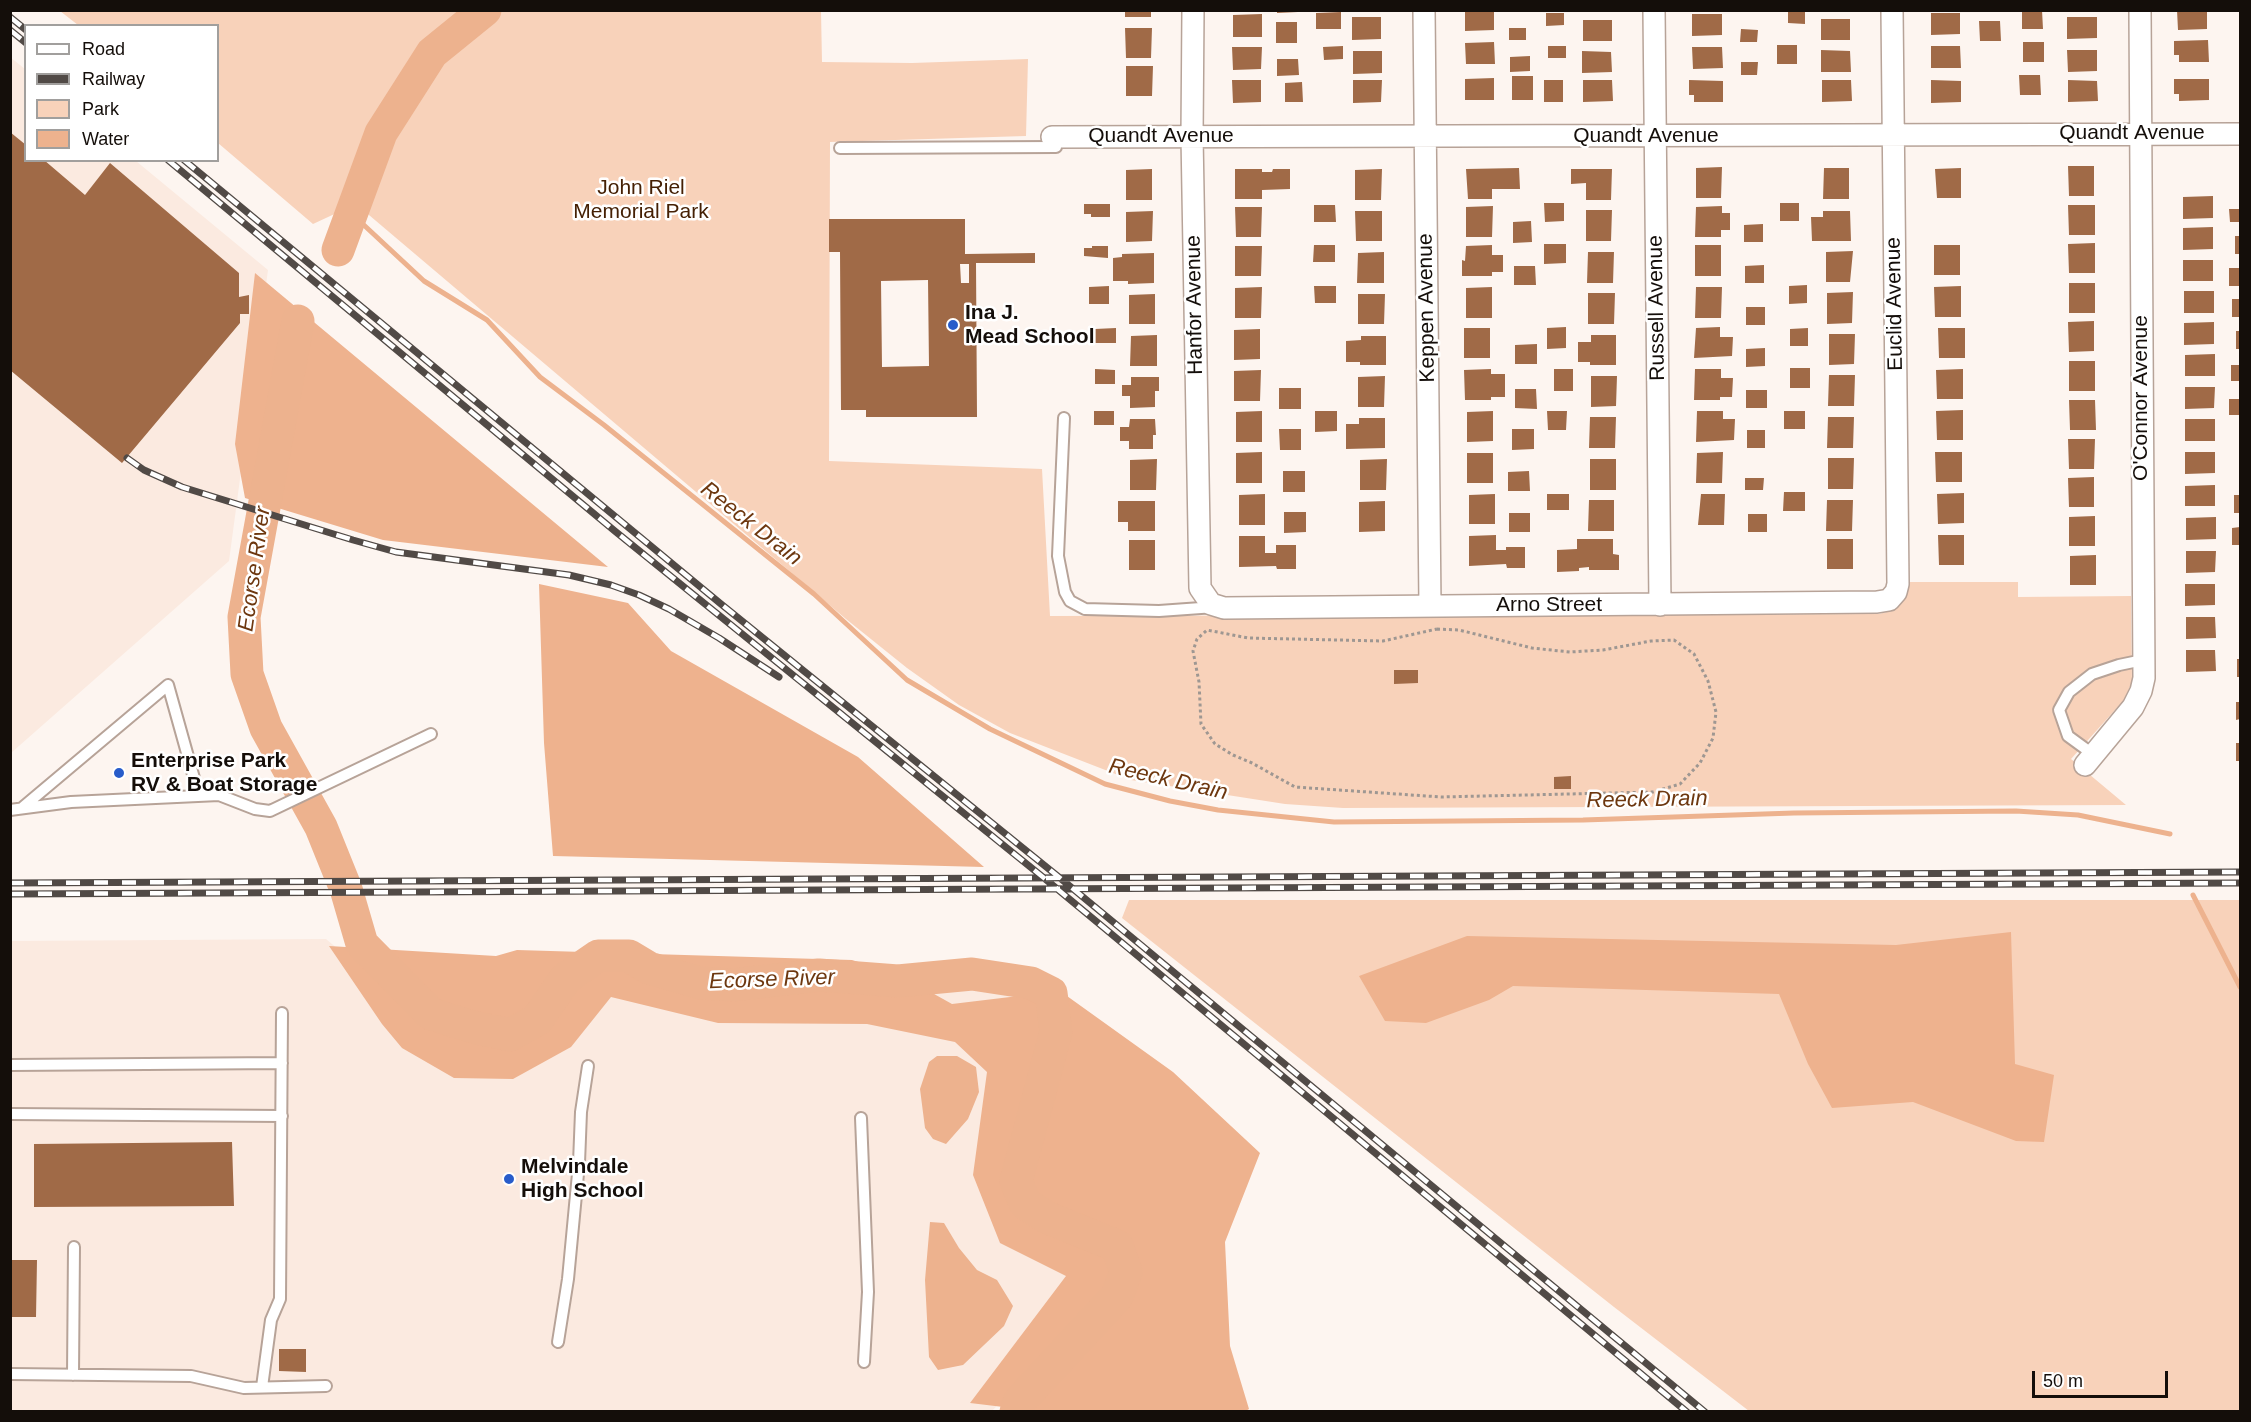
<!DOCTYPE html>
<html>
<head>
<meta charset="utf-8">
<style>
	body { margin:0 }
	#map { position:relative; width:2251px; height:1422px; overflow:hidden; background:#fdf5f0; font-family:Arial,sans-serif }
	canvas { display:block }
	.frame { position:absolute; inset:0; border:12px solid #140e0a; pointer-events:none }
	.legend { position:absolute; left:24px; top:24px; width:195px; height:138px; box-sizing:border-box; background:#fff; border:2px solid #a19f9d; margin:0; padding:8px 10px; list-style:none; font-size:18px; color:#140e0a }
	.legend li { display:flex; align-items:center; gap:12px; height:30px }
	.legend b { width:30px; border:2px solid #a19f9d }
	.scale { position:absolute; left:2032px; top:1371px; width:136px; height:27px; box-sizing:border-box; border:3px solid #140e0a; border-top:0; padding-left:8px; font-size:18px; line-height:21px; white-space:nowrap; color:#140e0a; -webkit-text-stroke:4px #fff; paint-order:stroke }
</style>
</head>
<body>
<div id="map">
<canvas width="2251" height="1422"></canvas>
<div class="frame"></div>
<ul class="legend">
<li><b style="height:8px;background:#fff"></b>Road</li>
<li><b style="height:8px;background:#514a46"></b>Railway</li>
<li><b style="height:16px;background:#f8d2ba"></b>Park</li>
<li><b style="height:16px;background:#edb28e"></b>Water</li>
</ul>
<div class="scale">50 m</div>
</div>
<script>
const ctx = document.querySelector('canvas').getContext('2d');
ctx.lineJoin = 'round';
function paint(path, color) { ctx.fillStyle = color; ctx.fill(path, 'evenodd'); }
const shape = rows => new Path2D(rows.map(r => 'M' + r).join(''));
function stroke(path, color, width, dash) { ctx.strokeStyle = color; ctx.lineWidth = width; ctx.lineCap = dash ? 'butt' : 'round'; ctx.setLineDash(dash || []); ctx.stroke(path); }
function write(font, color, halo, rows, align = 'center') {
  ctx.font = font + ' Arial,sans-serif'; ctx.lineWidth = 5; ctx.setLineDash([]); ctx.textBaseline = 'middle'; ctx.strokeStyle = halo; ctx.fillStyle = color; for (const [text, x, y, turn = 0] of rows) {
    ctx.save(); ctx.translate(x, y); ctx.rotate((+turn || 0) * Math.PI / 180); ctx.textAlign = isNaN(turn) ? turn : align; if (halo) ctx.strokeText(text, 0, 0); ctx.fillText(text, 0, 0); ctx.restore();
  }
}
paint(shape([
	[10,57,25,69,26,160,136,161,268,270,229,561,11,753],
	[326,939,344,954,605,979,896,999,971,986,1036,1003,1090,1308,992,1411,11,1411,10,941]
]), '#fbeae0');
paint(shape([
	[60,11,821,11,822,62,912,63,1028,59,1026,136,830,142,829,461,1042,469,1050,616,1879,614,1894,610,1902,602,1909,582,2018,582,2018,597,2131,596,2132,682,2124,700,2071,759,2126,805,1343,808,1285,804,1131,780,1010,733,959,705,907,668,846,619,356,204,313,224,218,143,218,26,78,25],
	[1129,900,2240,900,2240,1411,1749,1411,1614,1307,1122,918]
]), '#f8d2ba');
paint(shape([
	[255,273,608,567,383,540,245,498,235,444],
	[539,584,628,603,671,651,858,757,984,867,553,856,544,743],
	[2011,932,2015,1064,2054,1075,2044,1142,2016,1141,1913,1102,1832,1108,1808,1064,1779,994,1513,986,1489,1000,1426,1023,1385,1021,1359,976,1467,936,1896,945],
	[329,946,496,956,517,950,852,960,900,975,952,1004,1060,991,1173,1072,1260,1153,1225,1242,1230,1346,1249,1409,1244,1412,1045,1412,970,1403,1066,1276,1000,1243,973,1175,987,1072,955,1042,867,1024,718,1023,611,997,571,1047,513,1079,454,1078,402,1048,382,1024]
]), '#eeb28e');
paint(shape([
	[937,1056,957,1056,976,1067,979,1092,968,1119,946,1144,933,1139,925,1128,920,1089,929,1062],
	[930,1222,944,1223,959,1248,977,1270,997,1280,1013,1306,1004,1326,963,1365,938,1370,929,1357,925,1280]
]), '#edb28e');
stroke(shape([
	[352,214,424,281,487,320,540,377,604,425,814,594,907,680,990,729,1105,784,1170,801,1218,810,1334,822,1583,820,1794,813,2016,811,2078,815,2170,834],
	[2193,895,2240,987]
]), '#edb28e', 5);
stroke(shape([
	[338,250,381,133,432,53,485,10],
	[298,321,244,617,247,674,266,728,321,827,346,889,362,944,431,1014,473,1027,510,1035,537,1020,566,978,598,956,629,956,649,968,700,983,733,985,819,975,898,981,972,974,1031,983,1051,993,1056,1032,1016,1181,1025,1203,1046,1217,1117,1246,1126,1272,1117,1296,1019,1402,1016,1412]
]), '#edb28e', 33);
paint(shape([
	[1125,10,1151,10,1151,17,1125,17],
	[1277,10,1298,10,1298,12,1277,13],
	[1465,10,1494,10,1494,30,1465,31],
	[2022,10,2042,10,2043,29,2022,29],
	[2177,10,2207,10,2207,29,2178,30],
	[1788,11,1805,11,1805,24,1788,23],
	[1341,12,1341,29,1316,29,1316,13],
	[1546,13,1564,13,1564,25,1546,26],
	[1931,13,1960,13,1960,34,1931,35],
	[1262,14,1262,37,1233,37,1233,15],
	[1692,14,1722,14,1722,35,1692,36],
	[1352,17,1381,17,1381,39,1352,40],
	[2067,17,2097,17,2097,38,2067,39],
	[1821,19,1850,19,1850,40,1821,40],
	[1583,20,1612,20,1612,41,1583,41],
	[1979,21,2000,21,2001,41,1980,41],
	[1276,22,1297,22,1297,43,1276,43],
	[1125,28,1152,28,1151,58,1126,58],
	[1509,28,1526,28,1526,40,1509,40],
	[1741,29,1758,30,1757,42,1740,42],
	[2208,40,2209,62,2179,62,2179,55,2174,55,2174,41],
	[1494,42,1495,64,1466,64,1465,43],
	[2023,42,2044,42,2044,62,2023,62],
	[1777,45,1797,45,1797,64,1777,64],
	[1343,46,1343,59,1324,60,1323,47],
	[1548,46,1566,46,1566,58,1548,58],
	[1931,46,1960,46,1961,68,1931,68],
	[1232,47,1262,47,1261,69,1233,70],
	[1692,47,1722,47,1723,68,1693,69],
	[1821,50,1850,51,1851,72,1821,72],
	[2067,50,2097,50,2097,71,2068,72],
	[1353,51,1382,51,1382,73,1353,74],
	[1582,51,1611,52,1612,72,1582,73],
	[1530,56,1530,71,1510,72,1510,57],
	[1277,59,1298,59,1299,75,1277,76],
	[1741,62,1758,62,1757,75,1741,75],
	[1126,66,1153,66,1152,96,1126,96],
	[2019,75,2040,75,2041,95,2020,95],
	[1512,76,1533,76,1533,100,1512,100],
	[1494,78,1494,100,1465,100,1465,79],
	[2174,79,2209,79,2209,100,2179,101,2179,94,2174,94],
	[1232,80,1261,80,1261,102,1233,103],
	[1353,80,1382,80,1381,102,1353,103],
	[1544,80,1563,80,1563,102,1544,102],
	[1583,80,1612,80,1613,101,1583,102],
	[1689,80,1723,81,1723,102,1694,102,1694,95,1689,95],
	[1822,80,1851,80,1852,101,1822,102],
	[1931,80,1961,81,1961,102,1931,103],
	[2068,80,2097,81,2098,101,2068,102],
	[1302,82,1303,102,1285,102,1285,83],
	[10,132,26,145,26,160,44,160,85,195,110,163,239,273,239,297,249,295,249,314,240,314,240,323,122,463,10,370],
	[2068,166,2094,166,2094,196,2069,196],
	[1722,167,1721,198,1696,198,1696,168],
	[1519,168,1520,189,1492,189,1492,199,1468,199,1466,169],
	[1824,168,1849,168,1849,199,1823,199],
	[1961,168,1961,198,1937,198,1935,169],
	[1152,169,1152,200,1126,200,1126,170],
	[1235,169,1262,169,1262,172,1272,172,1273,169,1290,169,1290,189,1262,190,1262,199,1235,199],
	[1382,169,1381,200,1355,200,1355,170],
	[1571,169,1612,169,1611,200,1586,200,1586,183,1571,184],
	[2213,196,2213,218,2183,219,2183,197],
	[1544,203,1564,203,1564,221,1545,222],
	[1780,203,1799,203,1799,221,1780,221],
	[1084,204,1110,204,1110,217,1091,217,1091,214,1084,214],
	[1314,205,1335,205,1336,222,1314,222],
	[2068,205,2095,205,2095,235,2069,235],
	[1493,206,1492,237,1466,237,1466,207],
	[1722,206,1722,213,1730,213,1730,230,1721,230,1721,237,1695,237,1696,207],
	[1235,207,1262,207,1261,237,1236,237],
	[2229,209,2240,209,2240,222,2230,222],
	[1586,210,1612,210,1611,241,1586,241],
	[1153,211,1152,241,1126,242,1126,212],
	[1355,211,1382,211,1382,241,1356,241],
	[1823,211,1850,211,1851,241,1812,241,1811,217,1823,217],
	[829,219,965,219,965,254,1035,253,1035,263,976,263,977,417,866,417,866,410,841,410,840,252,829,252],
	[960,264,969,264,969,283,961,283],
	[928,280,929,366,882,367,881,281],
	[1531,221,1532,242,1513,243,1513,222],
	[1763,224,1763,242,1744,242,1744,225],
	[2213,227,2213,249,2183,250,2183,228],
	[2235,236,2240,236,2240,254,2235,254],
	[2095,243,2095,273,2069,273,2068,244],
	[1544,244,1566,244,1566,263,1544,264],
	[1314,245,1335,245,1335,262,1313,262],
	[1492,245,1492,255,1503,255,1503,272,1492,272,1492,276,1462,276,1462,260,1465,261,1466,246],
	[1695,245,1721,245,1721,276,1695,276],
	[1934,245,1960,245,1960,275,1934,275],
	[1092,246,1108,246,1108,258,1084,256,1084,248,1092,248],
	[1235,246,1262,246,1261,276,1235,276],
	[1853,251,1850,282,1826,282,1826,252],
	[1384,252,1384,283,1357,283,1358,253],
	[1588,252,1614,252,1613,283,1587,283],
	[1154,253,1154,283,1128,284,1128,281,1113,281,1113,258,1122,257,1122,254],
	[2183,260,2213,260,2213,281,2183,281],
	[1764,265,1764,283,1745,283,1745,266],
	[1514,266,1535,266,1536,285,1514,285],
	[2229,268,2240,268,2240,286,2229,286],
	[2069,283,2095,283,2095,313,2069,313],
	[1807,285,1807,303,1789,304,1789,286],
	[1109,286,1109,304,1089,304,1089,287],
	[1314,286,1336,286,1336,303,1315,303],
	[1961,286,1961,317,1935,317,1934,287],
	[1262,287,1261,318,1235,318,1235,288],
	[1492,287,1492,318,1466,318,1466,288],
	[1696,287,1722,287,1721,318,1695,318],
	[2184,291,2214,291,2214,313,2184,313],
	[1853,292,1852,323,1827,324,1827,293],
	[1588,293,1615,293,1614,324,1588,324],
	[1155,294,1155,324,1129,324,1129,295],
	[1358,294,1385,294,1384,324,1358,324],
	[2232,299,2240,299,2240,317,2232,317],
	[1746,307,1765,307,1765,325,1746,325],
	[2094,321,2094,351,2069,352,2068,322],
	[2214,322,2214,344,2184,345,2184,323],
	[1566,327,1566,348,1547,349,1547,328],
	[1720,327,1720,337,1733,337,1732,356,1694,358,1696,328],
	[1116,328,1116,343,1095,343,1095,329],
	[1464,328,1490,328,1490,358,1464,358],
	[1808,328,1808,346,1790,346,1790,329],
	[1938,328,1965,328,1965,358,1939,358],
	[1260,329,1260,359,1234,360,1234,330],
	[2236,331,2240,331,2240,349,2236,349],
	[1829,334,1855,334,1854,364,1829,365],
	[1157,335,1157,366,1130,366,1131,336],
	[1591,335,1616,335,1616,365,1590,365,1590,362,1578,362,1578,342,1591,342],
	[1361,336,1386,336,1386,365,1360,365,1360,362,1346,362,1346,341,1361,340],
	[1537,344,1537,364,1515,364,1515,345],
	[1765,348,1765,366,1746,367,1746,349],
	[2215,354,2215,376,2185,376,2185,355],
	[2069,361,2095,361,2095,391,2069,391],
	[2231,365,2240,365,2240,381,2231,381],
	[1790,368,1810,368,1810,388,1790,388],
	[1095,369,1115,370,1115,384,1095,384],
	[1491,369,1491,374,1505,374,1505,397,1491,397,1491,400,1465,400,1464,370],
	[1554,369,1573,369,1573,391,1554,391],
	[1695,369,1721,369,1721,378,1733,378,1732,397,1720,397,1720,400,1694,400],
	[1963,369,1963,399,1937,399,1936,370],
	[1261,370,1260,401,1234,401,1234,371],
	[1829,375,1855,375,1854,406,1828,406],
	[1385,376,1384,407,1358,407,1358,377],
	[1591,376,1617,376,1616,406,1591,407],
	[1131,377,1159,377,1159,391,1155,391,1155,407,1130,408,1130,396,1122,396,1122,385,1131,385],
	[2185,387,2215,387,2214,408,2185,409],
	[1279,388,1301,388,1301,409,1279,409],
	[1515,389,1536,389,1537,409,1515,408],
	[1746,390,1767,390,1767,408,1746,408],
	[2229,399,2240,399,2240,415,2229,415],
	[2069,400,2095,400,2096,430,2070,430],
	[1963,410,1963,440,1937,440,1936,411],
	[1094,411,1114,411,1114,425,1094,425],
	[1262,411,1262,442,1236,442,1236,412],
	[1315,411,1337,411,1337,431,1315,432],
	[1493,411,1493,441,1467,442,1467,412],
	[1547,411,1567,411,1566,430,1548,430],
	[1697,411,1723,411,1723,419,1735,419,1734,440,1696,442],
	[1784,411,1805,411,1805,429,1784,429],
	[1590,417,1616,417,1615,448,1589,448],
	[1828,417,1854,417,1853,448,1827,448],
	[1359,418,1385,418,1385,448,1346,449,1346,424,1359,424],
	[1130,419,1155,419,1156,435,1153,435,1153,449,1129,449,1129,441,1120,441,1120,427,1129,427],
	[2185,419,2215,419,2215,441,2185,441],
	[1279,429,1301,429,1301,450,1280,450],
	[1512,429,1534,429,1534,449,1512,450],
	[1747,430,1765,430,1765,448,1747,448],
	[2068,439,2095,439,2094,469,2069,469],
	[1262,452,1262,483,1236,483,1236,453],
	[1723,452,1722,483,1696,483,1697,453],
	[1935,452,1962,452,1962,482,1936,482],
	[2185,452,2215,452,2215,473,2185,474],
	[1467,453,1493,453,1493,483,1467,483],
	[1828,458,1854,458,1853,489,1828,489],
	[1157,459,1156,490,1130,490,1130,460],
	[1387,459,1386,490,1360,490,1360,460],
	[1590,459,1616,459,1616,490,1590,490],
	[1283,471,1305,471,1305,492,1283,492],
	[1529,471,1530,491,1508,491,1508,472],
	[2094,477,2094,507,2069,507,2068,478],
	[1745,478,1764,478,1763,490,1745,490],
	[2215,485,2215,506,2185,506,2185,486],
	[1784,492,1805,492,1805,511,1783,511],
	[1964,493,1964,523,1938,524,1937,494],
	[1265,494,1265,525,1239,525,1239,495],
	[1495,494,1495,524,1469,524,1469,495],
	[1547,494,1569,494,1569,510,1547,510],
	[1701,494,1725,494,1724,525,1698,525],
	[2234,495,2240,495,2240,513,2234,513],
	[1589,500,1614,500,1614,531,1588,531],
	[1827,500,1853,500,1852,531,1826,531],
	[1118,501,1155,501,1155,531,1128,531,1128,522,1118,522],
	[1385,501,1385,531,1359,532,1359,502],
	[1284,512,1306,512,1306,532,1284,533],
	[1509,513,1530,513,1530,532,1509,532],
	[1748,514,1767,514,1767,532,1748,532],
	[2095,516,2095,546,2069,546,2069,517],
	[2216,517,2216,539,2186,540,2186,518],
	[2240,527,2240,545,2232,545,2232,528],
	[1496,535,1496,550,1506,550,1506,547,1525,547,1525,568,1507,568,1506,564,1469,566,1469,536],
	[1938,535,1964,535,1964,565,1939,565],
	[1239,536,1265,536,1265,553,1276,553,1276,545,1296,545,1296,569,1277,569,1276,566,1239,567],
	[1577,539,1613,539,1613,554,1619,555,1619,570,1589,570,1589,567,1579,568,1579,571,1557,572,1557,550,1577,549],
	[1827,539,1853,539,1853,569,1827,569],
	[1129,540,1155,540,1155,570,1129,570],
	[2186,551,2216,551,2215,572,2186,573],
	[2096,555,2096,585,2070,585,2070,556],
	[2185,584,2215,584,2215,605,2185,606],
	[2186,617,2215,617,2216,638,2186,639],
	[2186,650,2215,650,2216,671,2186,672],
	[2237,659,2240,659,2240,677,2237,677],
	[1394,670,1418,670,1418,683,1394,684],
	[2236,702,2240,702,2240,719,2236,720],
	[2236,743,2240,743,2240,761,2236,761],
	[1571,776,1571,789,1554,789,1554,777],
	[232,1142,234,1206,34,1207,34,1144],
	[10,1260,37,1260,36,1317,10,1317],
	[279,1349,306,1349,306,1372,279,1371]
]), '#a06a47');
const lane = shape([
	[840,148,1056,147],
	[1064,418,1058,556,1065,592,1070,601,1085,609,1159,611,1215,607],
	[2094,755,2068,736,2059,710,2069,692,2092,674,2119,665,2143,660],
	[23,807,168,685,199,796],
	[10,810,71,802,219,795,255,809,270,811,431,734],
	[10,1065,282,1063],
	[10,1114,282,1116],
	[861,1118,868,1292,864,1362],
	[558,1342,568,1279,579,1163,581,1112,588,1066],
	[10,1374,191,1376,244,1388,326,1386],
	[73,1375,74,1247],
	[262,1387,271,1320,280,1299,282,1013]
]);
const street = shape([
	[1193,10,1192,136,1200,588,1211,604,1224,608,1877,602,1889,600,1896,592,1898,584,1892,10],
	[1424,10,1430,606],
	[1654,10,1660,605],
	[1052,137,2240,134],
	[2085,765,2133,707,2141,691,2144,678,2140,10]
]);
stroke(lane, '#b7a398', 14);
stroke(street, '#b7a398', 24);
stroke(shape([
	[1437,629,1459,630,1532,648,1570,652,1603,650,1651,641,1674,640,1694,654,1708,681,1716,712,1713,738,1700,763,1680,784,1653,792,1441,797,1295,787,1252,763,1233,755,1215,744,1201,724,1199,682,1193,651,1197,639,1207,630,1248,638,1383,641,1437,629]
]), '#9e9792', 3, [3, 3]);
stroke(lane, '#fff', 10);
stroke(street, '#fff', 21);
const rail = shape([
	[10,17,26,30],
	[10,30,26,43],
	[168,160,616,532,1044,878,1687,1412],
	[184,160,721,604,1060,878,1705,1412],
	[127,458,144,470,182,487,353,540,396,552,569,575,611,585,639,595,669,609,719,638,779,677],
	[10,883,2240,872],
	[10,894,2240,883]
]);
stroke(rail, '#514a46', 7);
stroke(rail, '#fff', 4.5, [14]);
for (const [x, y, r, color] of [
	[953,325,6,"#285cca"],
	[119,773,6,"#285cca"],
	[509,1179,6,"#285cca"]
]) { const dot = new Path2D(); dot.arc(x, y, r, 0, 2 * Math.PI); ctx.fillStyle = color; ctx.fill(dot); stroke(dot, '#fff', 2); }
write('21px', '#140e0a', '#fff', [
	["Quandt Avenue",2132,133],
	["Quandt Avenue",1161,136],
	["Quandt Avenue",1646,136],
	["Euclid Avenue",1895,304,-91],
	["Hanfor Avenue",1195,305,-91],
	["Keppen Avenue",1427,308,-91],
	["Russell Avenue",1657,308,-91],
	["O'Connor Avenue",2141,398,-90],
	["Arno Street",1549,605]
]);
write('21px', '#452004', '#fff', [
	["John Riel",641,188],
	["Memorial Park",641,212]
]);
write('bold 21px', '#140e0a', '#fff', [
	["Ina J.",965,313],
	["Mead School",965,337],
	["Enterprise Park",131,761],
	["RV & Boat Storage",131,785],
	["Melvindale",521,1167],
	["High School",521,1191]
], 'left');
write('italic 22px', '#6d370f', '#fff', [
	["Reeck Drain",751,524,38],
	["Ecorse River",255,569,-82],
	["Reeck Drain",1168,780,13],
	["Reeck Drain",1647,800,-1],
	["Ecorse River",772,980,-2]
]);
</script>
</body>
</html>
